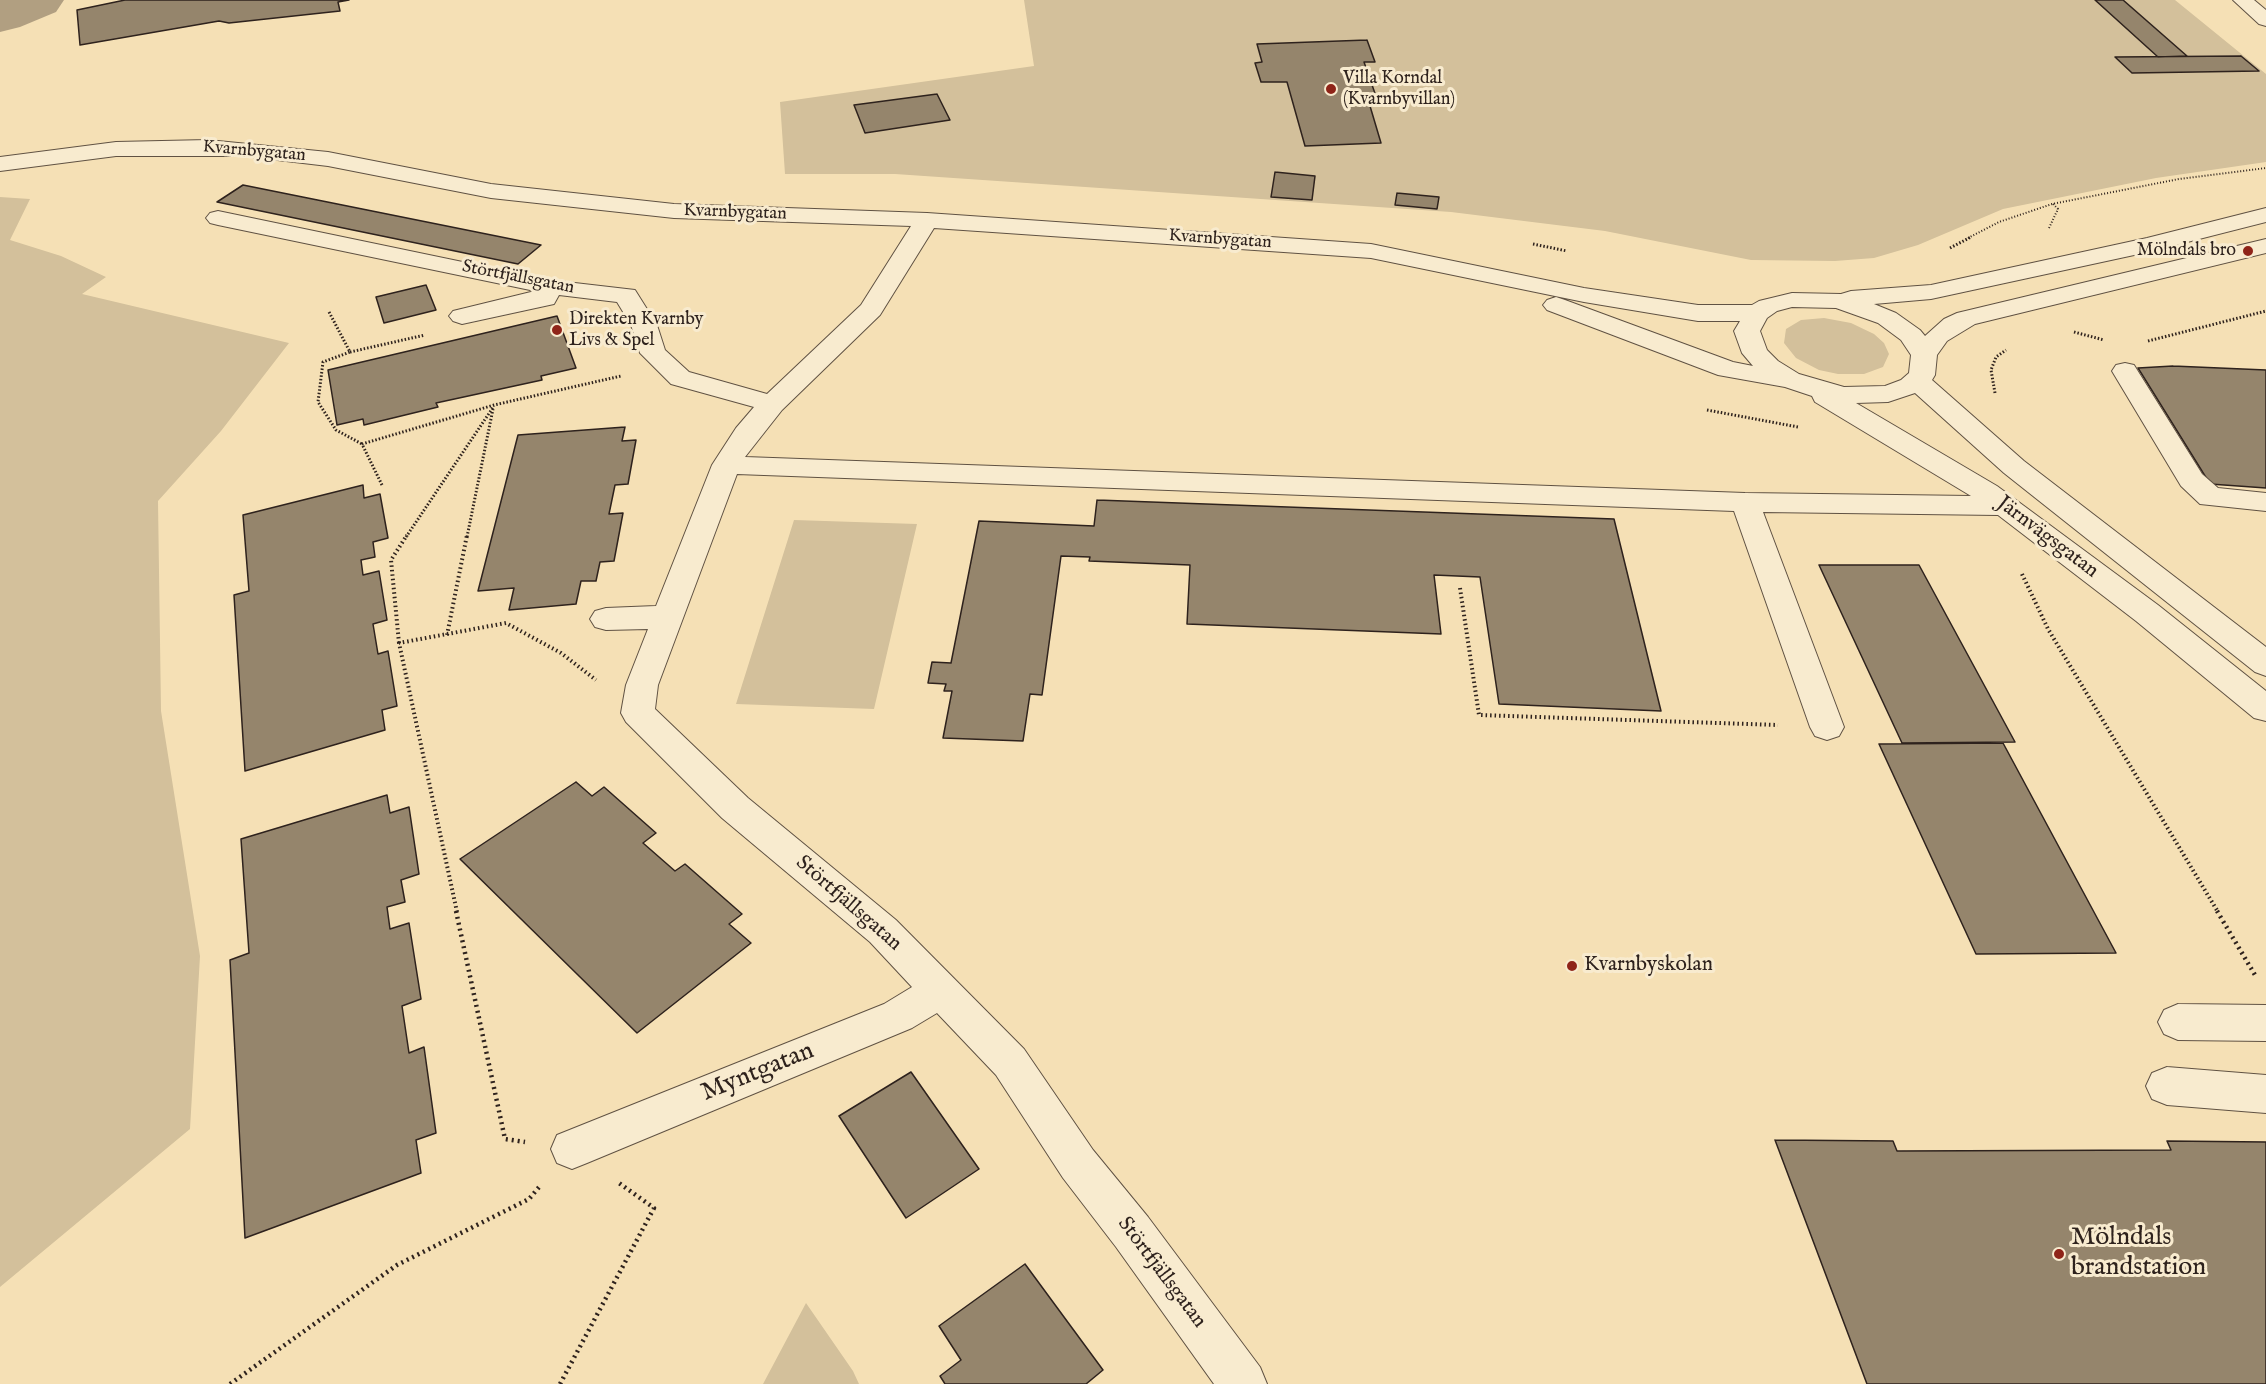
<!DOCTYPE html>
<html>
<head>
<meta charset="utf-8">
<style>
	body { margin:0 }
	canvas { display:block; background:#f5e0b5 }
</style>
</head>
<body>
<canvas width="2266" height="1384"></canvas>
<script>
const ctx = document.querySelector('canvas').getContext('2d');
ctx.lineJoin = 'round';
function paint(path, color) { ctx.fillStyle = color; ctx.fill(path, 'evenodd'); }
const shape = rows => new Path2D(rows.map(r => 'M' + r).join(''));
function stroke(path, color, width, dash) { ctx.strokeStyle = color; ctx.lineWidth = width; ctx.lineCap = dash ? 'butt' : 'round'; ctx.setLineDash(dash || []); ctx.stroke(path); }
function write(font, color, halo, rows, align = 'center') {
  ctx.font = font + ' "IM FELL English",serif'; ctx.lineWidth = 6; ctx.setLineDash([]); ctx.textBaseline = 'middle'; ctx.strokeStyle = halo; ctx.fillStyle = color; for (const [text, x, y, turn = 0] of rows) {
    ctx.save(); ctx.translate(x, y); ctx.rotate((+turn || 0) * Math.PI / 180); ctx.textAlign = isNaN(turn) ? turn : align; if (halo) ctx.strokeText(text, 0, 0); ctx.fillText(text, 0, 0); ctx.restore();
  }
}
paint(shape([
	[1024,0,2175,0,2266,74,2266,162,2156,178,2003,209,1918,245,1874,258,1835,261,1751,260,1605,231,1451,212,895,174,785,174,780,102,1034,66],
	[0,197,30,199,10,240,61,256,106,277,82,294,289,343,221,431,158,501,161,711,200,956,190,1129,0,1287],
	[1824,318,1851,323,1874,334,1884,343,1889,354,1883,367,1864,374,1838,374,1819,370,1796,358,1784,343,1786,329,1801,320],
	[794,520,917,524,874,709,736,704],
	[806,1303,853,1371,859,1384,763,1384]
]), '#d3c09b');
paint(shape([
	[0,0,64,0,56,12,20,27,0,32,0,0]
]), '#b19f81');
const building = shape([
	[125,0,349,0,338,2,340,11,229,23,219,21,80,45,77,10,125,0],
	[2095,0,2123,0,2187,56,2158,57,2095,0],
	[1367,40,1375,62,1364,62,1378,102,1370,106,1381,143,1305,146,1287,82,1261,82,1255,63,1262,62,1257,44,1367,40],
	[2241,56,2259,71,2132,73,2115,57,2241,56],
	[937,94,950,120,865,133,854,105,937,94],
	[1275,172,1315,176,1312,200,1271,197,1275,172],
	[243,185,541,245,518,264,217,202,243,185],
	[1397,193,1439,197,1437,209,1395,205,1397,193],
	[426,285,436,310,384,323,376,297,426,285],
	[557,316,576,368,541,376,542,380,436,403,438,407,364,425,363,419,337,425,328,370,557,316],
	[2173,366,2266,370,2266,488,2210,484,2138,368,2173,366],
	[625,427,622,441,636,440,628,484,615,485,609,514,623,513,614,561,600,562,596,581,581,581,576,604,509,610,514,588,478,591,518,435,625,427],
	[363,485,364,498,380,494,388,538,373,542,375,557,361,560,363,575,379,571,387,620,373,624,378,654,388,651,397,706,382,710,385,730,245,771,234,595,249,591,243,515,363,485],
	[1097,500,1614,519,1661,711,1499,704,1480,577,1434,575,1441,634,1187,624,1190,565,1089,561,1090,557,1061,556,1042,695,1030,694,1023,741,943,738,952,691,944,691,946,684,928,683,932,662,951,663,979,521,1094,526,1097,500],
	[1819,565,1919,565,2015,742,1902,743,1819,565],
	[2003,743,2116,953,1976,954,1879,744,2003,743],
	[576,782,592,796,604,787,656,833,643,843,675,871,685,864,742,914,729,924,751,943,637,1033,460,859,576,782],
	[387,795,390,813,409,807,419,874,401,880,405,902,387,907,390,929,409,923,421,999,402,1006,409,1053,424,1047,436,1133,416,1140,421,1173,245,1238,230,960,249,953,241,839,387,795],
	[911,1072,979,1169,906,1218,839,1116,911,1072],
	[1775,1140,1893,1141,1897,1151,2171,1150,2167,1141,2266,1142,2266,1384,1867,1384,1775,1140],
	[1025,1264,1103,1370,1086,1384,945,1384,940,1376,961,1360,939,1326,1025,1264]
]);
paint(building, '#95856c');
stroke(building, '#2e221d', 1.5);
const minor = shape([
	[2233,0,2254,0,2266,10,2266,26,2259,24,2233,0],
	[208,140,328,152,491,184,674,204,927,213,1371,244,1584,288,1698,305,1752,305,1759,301,1792,293,1841,294,1851,291,1931,285,2147,238,2266,208,2266,222,2148,252,1931,299,1874,304,1896,313,1920,330,1925,336,1944,319,1957,313,2266,239,2266,253,1975,324,1947,341,1937,355,1935,375,1932,380,2024,461,2266,647,2266,676,2255,672,2004,473,1915,393,1888,402,1856,403,1997,486,2158,605,2266,691,2266,721,2254,718,2136,621,1998,515,1763,512,1844,727,1839,736,1827,740,1815,736,1810,727,1734,511,737,474,658,685,655,709,748,798,896,920,1024,1049,1093,1150,1148,1217,1260,1367,1267,1384,1214,1384,1116,1247,1063,1178,996,1075,937,1013,912,1028,587,1163,572,1169,557,1163,551,1149,557,1135,884,1004,912,987,870,942,722,818,626,722,621,713,626,685,648,629,606,630,595,627,590,619,595,611,606,608,656,606,712,465,736,428,754,407,671,384,640,353,631,325,617,302,559,295,554,304,462,324,453,321,449,316,453,311,535,291,218,225,210,223,206,218,210,213,218,211,549,280,635,290,657,325,665,350,689,372,767,394,861,305,911,226,674,218,491,198,328,166,244,156,116,156,0,171,0,157,116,142,208,140],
	[934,228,1371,258,1584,302,1698,321,1740,321,1734,331,1742,353,1753,366,1733,362,1565,300,1556,297,1547,300,1543,305,1547,310,1718,375,1785,387,1812,396,1815,402,1971,496,1745,493,745,457,782,410,880,315,934,228],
	[1792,307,1836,308,1878,323,1901,340,1911,355,1909,373,1901,380,1885,386,1844,387,1799,374,1778,361,1767,350,1760,331,1767,318,1777,311,1792,307],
	[2125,363,2134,365,2202,474,2218,488,2266,493,2266,511,2200,504,2181,486,2112,371,2116,365,2125,363],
	[2178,1004,2266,1005,2266,1041,2178,1040,2164,1034,2158,1022,2164,1010,2178,1004],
	[2167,1067,2266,1075,2266,1113,2167,1105,2152,1099,2146,1086,2152,1073,2167,1067]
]);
stroke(minor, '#605243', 2);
stroke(shape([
	[2049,228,2058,209,2053,204],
	[1968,238,1999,222,2052,204,2179,179,2266,168]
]), '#2e221d', 2, [1, 2]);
stroke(shape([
	[1533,244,1567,251],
	[1950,248,1971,237],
	[329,312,350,352,323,362,318,402,336,430,362,444],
	[2074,332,2104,340],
	[2148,341,2266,311],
	[350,352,425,335],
	[1995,393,1991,370,1996,357,2006,350],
	[1707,410,1798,427],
	[382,485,362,444,494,405,621,376],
	[406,537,494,406],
	[467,537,493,409]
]), '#2e221d', 3, [1.5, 2]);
stroke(shape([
	[2022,574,2048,629,2218,912],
	[1460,588,1479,715,1778,725],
	[447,635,467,535],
	[399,643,391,560,407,535],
	[457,912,399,643,506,623,561,653,596,680]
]), '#2e221d', 4, [1.5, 3]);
stroke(shape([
	[456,911,505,1139,525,1142],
	[2217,911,2255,975],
	[230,1384,397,1265,529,1199,540,1186],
	[560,1384,654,1208,619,1183]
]), '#2e221d', 4.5, [2, 4]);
paint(minor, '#f8ebcf');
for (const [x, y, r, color] of [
	[1331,89,6,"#8f2418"],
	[2248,251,6,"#8f2418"],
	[557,330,6,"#8f2418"],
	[1572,966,6,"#8f2418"],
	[2059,1254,6,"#8f2418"]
]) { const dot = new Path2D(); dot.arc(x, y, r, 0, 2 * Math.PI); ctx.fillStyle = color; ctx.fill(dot); stroke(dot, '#f8ebcf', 2); }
write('18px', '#2e221d', '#f8ebcf', [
	["Villa Korndal",1343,79],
	["(Kvarnbyvillan)",1343,100],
	["Mölndals bro",2236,251,"right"],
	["Direkten Kvarnby",569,320],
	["Livs & Spel",569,341]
], 'left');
write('18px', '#2e221d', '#f8ebcf', [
	["Kvarnbygatan",254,152,5],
	["Kvarnbygatan",735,213,2],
	["Kvarnbygatan",1220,240,4],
	["Störtfjällsgatan",518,278,11]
]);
write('21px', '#2e221d', '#f8ebcf', [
	["Järnvägsgatan",2047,538,37],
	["Störtfjällsgatan",848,904,41],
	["Störtfjällsgatan",1161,1273,53]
]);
write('21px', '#2e221d', '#f8ebcf', [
	["Kvarnbyskolan",1584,966]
], 'left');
write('26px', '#2e221d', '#f8ebcf', [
	["Myntgatan",758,1073,-22]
]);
write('26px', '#2e221d', '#f8ebcf', [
	["Mölndals",2071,1239],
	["brandstation",2071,1269]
], 'left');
</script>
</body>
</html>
